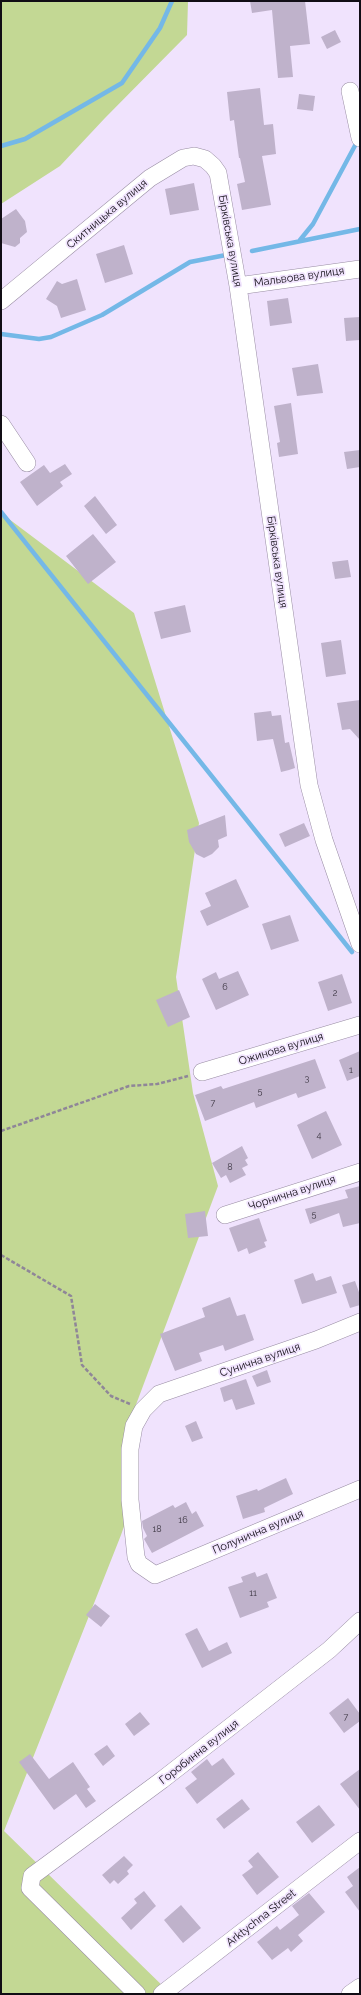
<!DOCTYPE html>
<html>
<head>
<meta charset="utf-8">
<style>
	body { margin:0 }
	#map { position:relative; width:361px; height:1995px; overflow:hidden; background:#f0e3fd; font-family:Raleway,sans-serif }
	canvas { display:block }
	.frame { position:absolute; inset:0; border:2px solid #110d15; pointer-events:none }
</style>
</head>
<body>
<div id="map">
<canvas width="361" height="1995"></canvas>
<div class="frame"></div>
</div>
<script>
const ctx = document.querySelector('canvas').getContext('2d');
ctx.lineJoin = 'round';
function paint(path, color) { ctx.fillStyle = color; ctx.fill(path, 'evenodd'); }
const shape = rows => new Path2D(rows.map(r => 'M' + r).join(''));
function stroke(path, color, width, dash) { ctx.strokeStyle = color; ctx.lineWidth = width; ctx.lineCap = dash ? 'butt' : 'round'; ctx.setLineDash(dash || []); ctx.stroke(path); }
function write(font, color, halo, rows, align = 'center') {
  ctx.font = font + ' Raleway,sans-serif'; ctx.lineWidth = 3.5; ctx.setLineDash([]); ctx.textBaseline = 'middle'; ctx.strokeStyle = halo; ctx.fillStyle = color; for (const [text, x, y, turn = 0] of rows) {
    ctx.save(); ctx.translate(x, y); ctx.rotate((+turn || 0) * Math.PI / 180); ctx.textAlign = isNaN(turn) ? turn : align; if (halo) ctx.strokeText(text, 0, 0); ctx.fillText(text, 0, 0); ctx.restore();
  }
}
paint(shape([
	[1,1,188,1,187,35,105,118,60,166,1,204],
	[1,513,134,613,199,823,176,977,193,1093,218,1186,131,1418,121,1450,122,1474,128,1515,121,1535,4,1831,171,1994,1,1994]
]), '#c3d894');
stroke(shape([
	[1,146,25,139,122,83,160,28,172,1],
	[300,240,313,224,358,140],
	[252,251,360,229],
	[1,334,39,339,51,337,102,315,190,262,226,255],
	[1,512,352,952]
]), '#74b8e7', 4.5);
paint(shape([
	[250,1,305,1,310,44,290,46,293,77,278,78,272,10,252,13],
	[335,30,341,42,327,49,321,37],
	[260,88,264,125,273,124,276,154,262,156,271,205,242,210,237,184,245,182,240,158,239,158,234,120,230,121,227,92],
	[299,94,315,96,313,111,297,109],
	[194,183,199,210,170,215,165,189],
	[16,209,25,221,27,232,20,238,20,243,15,247,1,243,1,219],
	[124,245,133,274,105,283,96,254],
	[77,279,86,310,61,318,57,306,46,299,57,281,62,284],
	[288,298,292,323,270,326,267,301],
	[360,317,360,340,346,341,344,318],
	[318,364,323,393,297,396,292,368],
	[291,403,298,454,279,457,277,443,280,442,274,406],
	[360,450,360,467,347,469,344,452],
	[65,464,72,474,60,482,63,486,37,506,20,482,44,465,50,473],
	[95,496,117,525,106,534,84,506],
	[93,534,116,562,88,584,66,556],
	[348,560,351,577,335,579,332,562],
	[185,605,191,632,161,639,154,612],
	[341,640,346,674,326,677,321,643],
	[360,700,360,740,350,729,342,730,337,703],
	[271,711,272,716,281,715,285,743,289,742,295,768,289,770,281,772,273,739,257,741,254,713],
	[225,815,227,836,218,840,219,847,212,854,204,858,196,854,189,842,187,830],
	[304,823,310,836,285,847,279,834],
	[236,879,249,907,207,926,200,911,211,906,205,893],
	[290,915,299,941,271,950,262,924],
	[238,971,249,995,216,1010,202,979,216,972,219,979],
	[342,974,352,1003,328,1011,318,982],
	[179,990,190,1017,168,1027,156,1000],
	[360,1051,360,1076,347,1081,339,1060],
	[315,1059,326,1088,298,1098,296,1093,256,1108,254,1102,205,1121,195,1095,221,1086,223,1089],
	[326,1111,342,1145,312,1159,297,1125],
	[242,1146,248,1158,245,1160,248,1165,242,1168,246,1175,230,1183,226,1175,221,1178,212,1163],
	[360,1186,360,1223,343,1227,339,1213,310,1224,305,1209,348,1198,345,1190],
	[205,1211,208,1236,188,1238,185,1214],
	[259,1218,267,1241,264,1242,266,1247,249,1254,247,1248,238,1252,229,1228],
	[313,1273,316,1281,331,1276,337,1293,302,1304,294,1280],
	[355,1281,360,1295,360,1305,350,1308,342,1285],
	[230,1297,237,1316,245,1314,254,1340,225,1351,223,1345,199,1353,202,1361,175,1371,160,1334,205,1317,202,1308],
	[267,1370,271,1382,257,1387,252,1376],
	[246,1379,255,1404,236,1410,232,1399,224,1402,220,1388],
	[196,1421,203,1438,192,1442,185,1426],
	[286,1478,293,1494,264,1508,265,1512,243,1519,236,1496,257,1489,258,1491],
	[186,1502,192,1514,196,1511,204,1526,152,1553,144,1539,147,1536,143,1528,142,1521,173,1505,175,1508],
	[255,1572,257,1577,267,1573,277,1598,267,1602,269,1607,240,1618,228,1587,243,1582,241,1577],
	[95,1604,110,1616,101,1627,86,1615],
	[197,1628,209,1651,227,1642,232,1653,202,1668,185,1634],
	[348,1698,360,1714,360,1721,344,1733,329,1713],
	[140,1712,150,1724,134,1736,125,1724],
	[107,1745,115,1756,103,1766,94,1754],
	[30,1754,49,1779,73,1762,90,1787,87,1789,96,1801,86,1808,76,1794,54,1810,19,1762],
	[223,1758,235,1774,197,1804,185,1788,197,1779,191,1772,207,1759,212,1766],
	[360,1769,360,1810,340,1784],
	[242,1799,250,1809,224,1829,216,1819],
	[319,1805,335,1825,312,1843,296,1822],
	[258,1852,279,1877,257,1895,242,1875,253,1867,248,1861],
	[124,1856,133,1865,127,1871,129,1874,118,1884,114,1880,110,1884,102,1875],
	[360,1867,360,1912,345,1892,353,1886,347,1877],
	[144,1891,156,1906,131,1930,121,1918,137,1903,134,1899],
	[309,1893,325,1912,298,1935,303,1941,291,1952,288,1948,272,1960,257,1942,277,1926,280,1930,299,1915,292,1906],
	[181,1905,201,1928,183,1943,164,1920]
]), '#bfb2cb');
const minor = shape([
	[350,91,360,138],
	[238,286,360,269],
	[1,301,150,178,183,158,194,156,205,159,213,166,218,173,238,286,309,785,324,840,360,944],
	[1,424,27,463],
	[202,1072,360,1025],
	[225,1215,360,1172],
	[360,1322,316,1340,159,1394,143,1410,134,1426,130,1449,130,1500,136,1557,139,1564,155,1575,360,1489],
	[137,1994,30,1888,32,1876,162,1780,329,1650,360,1621],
	[162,1994,360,1841],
	[350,1994,360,1987]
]);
stroke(minor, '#988ca3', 18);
stroke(shape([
	[1,1131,129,1086,157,1084,188,1076],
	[1,1255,71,1296,82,1365,111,1396,130,1404]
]), '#8f8698', 2.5, [4, 2]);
stroke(minor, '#fff', 17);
write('9px', '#3c3642', null, [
	["6",225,987],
	["2",335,993],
	["1",351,1070],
	["3",307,1078],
	["5",260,1091],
	["7",213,1103],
	["4",319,1135],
	["8",230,1167],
	["5",314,1214],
	["16",183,1520],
	["18",157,1529],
	["11",253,1593],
	["7",346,1717]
]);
write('11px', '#110d15', '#f0e3fd', [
	["Скитницька вулиця",107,214,-40],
	["Бірківська вулиця",230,241,80],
	["Мальвова вулиця",299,277,-8],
	["Бірківська вулиця",277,562,82],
	["Ожинова вулиця",281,1049,-17],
	["Чорнична вулиця",292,1193,-18],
	["Сунична вулиця",260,1360,-19],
	["Полунична вулиця",258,1532,-23],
	["Горобинна вулиця",199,1752,-38],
	["Arktychna Street",261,1918,-38]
]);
</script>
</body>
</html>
